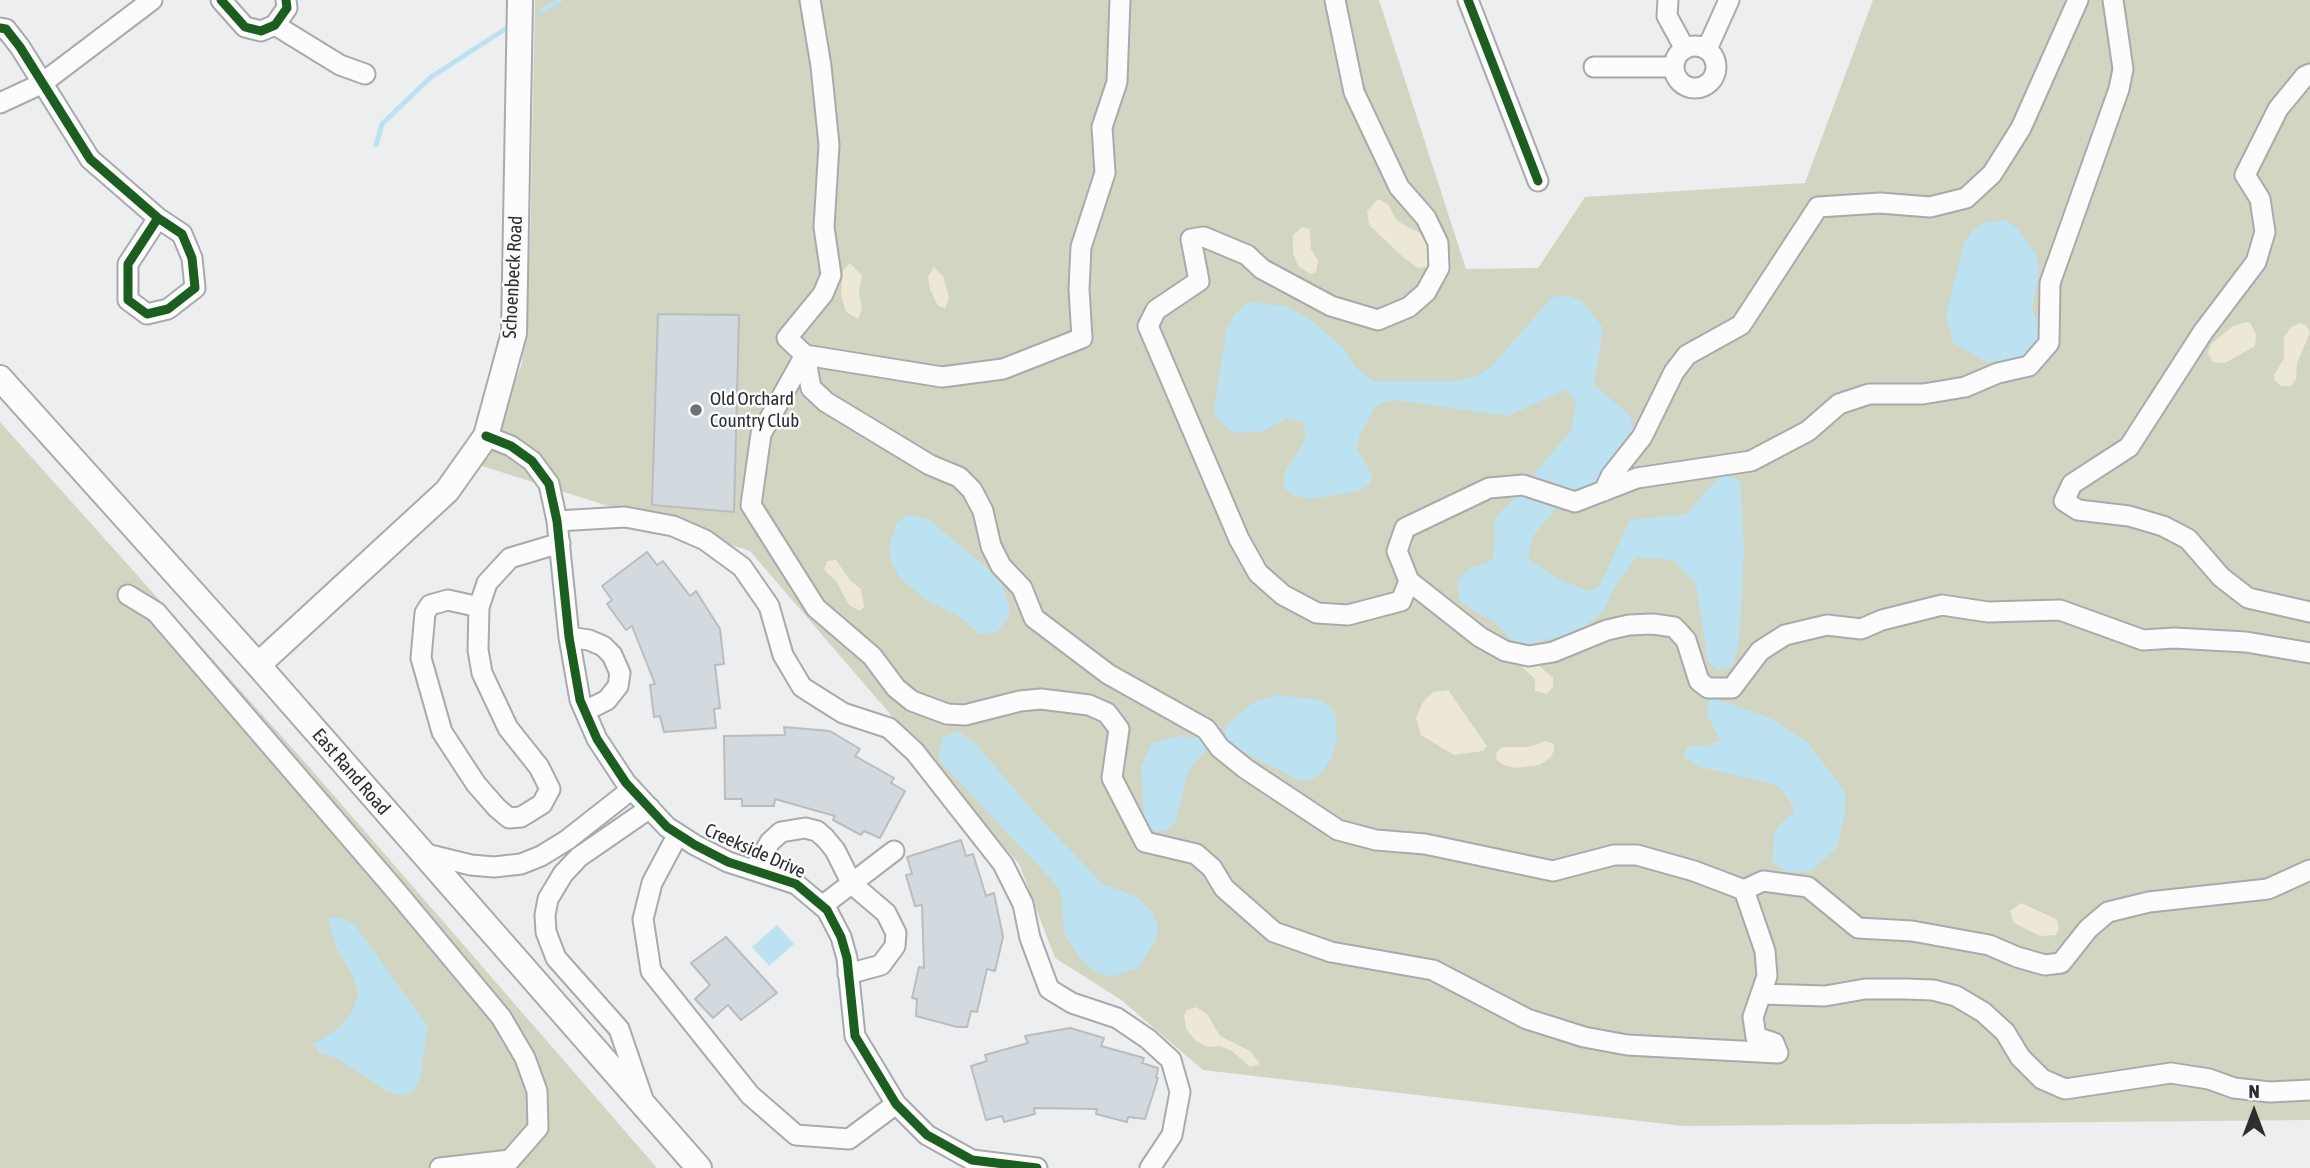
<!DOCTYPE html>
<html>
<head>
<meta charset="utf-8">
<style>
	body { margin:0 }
	#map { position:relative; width:2310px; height:1168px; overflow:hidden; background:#eceeef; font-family:"Asap Condensed",sans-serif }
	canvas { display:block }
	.north { position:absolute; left:2219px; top:1077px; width:70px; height:70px; -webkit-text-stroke:5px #f9fbfd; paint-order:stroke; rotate:0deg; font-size:19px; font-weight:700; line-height:28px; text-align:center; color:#2d2e2f }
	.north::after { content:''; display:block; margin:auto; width:24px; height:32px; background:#2d2e2f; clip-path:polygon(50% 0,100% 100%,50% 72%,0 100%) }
</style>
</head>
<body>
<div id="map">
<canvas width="2310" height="1168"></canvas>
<div class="north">N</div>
</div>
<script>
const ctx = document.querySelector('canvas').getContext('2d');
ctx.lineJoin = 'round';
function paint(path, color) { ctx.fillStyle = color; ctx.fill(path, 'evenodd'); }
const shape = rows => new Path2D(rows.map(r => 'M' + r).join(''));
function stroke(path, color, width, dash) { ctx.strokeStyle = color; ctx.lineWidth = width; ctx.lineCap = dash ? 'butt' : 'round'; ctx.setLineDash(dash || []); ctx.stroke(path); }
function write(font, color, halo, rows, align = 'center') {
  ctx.font = font + ' "Asap Condensed",sans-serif'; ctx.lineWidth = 5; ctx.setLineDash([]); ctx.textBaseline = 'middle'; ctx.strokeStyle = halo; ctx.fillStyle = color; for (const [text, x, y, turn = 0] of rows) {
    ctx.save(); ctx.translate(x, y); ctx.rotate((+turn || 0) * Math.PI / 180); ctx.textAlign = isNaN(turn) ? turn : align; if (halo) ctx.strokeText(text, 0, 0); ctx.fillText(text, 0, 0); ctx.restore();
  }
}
paint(shape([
	[535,0,1379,0,1466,269,1538,268,1585,197,1805,183,1873,0,2310,0,2310,1120,1683,1126,1203,1070,1120,999,1055,958,1019,864,750,551,479,465,522,364,530,245],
	[0,422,310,768,657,1168,0,1168]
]), '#d2d5c1');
paint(shape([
	[1378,199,1388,204,1397,221,1420,233,1428,242,1427,267,1418,268,1404,258,1369,225,1367,211],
	[1302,227,1310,229,1311,249,1318,261,1316,272,1311,274,1298,266,1293,253,1293,235],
	[850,263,862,275,859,293,862,310,858,319,846,312,841,295,843,270],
	[934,267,943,276,949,298,945,308,938,306,930,289,928,277],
	[2246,322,2251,324,2256,335,2255,346,2225,363,2213,362,2208,354,2211,344,2233,326],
	[2300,323,2306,325,2310,333,2297,363,2296,379,2291,386,2281,386,2275,381,2274,375,2284,358,2284,337,2291,327],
	[836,560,850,580,861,589,864,607,860,611,849,605,836,581,824,570,827,561],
	[1535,662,1553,678,1553,687,1547,694,1535,691,1535,679,1522,667],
	[1448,690,1487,746,1483,751,1454,755,1421,735,1416,718,1423,702,1433,692],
	[1546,741,1554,744,1554,751,1550,758,1539,765,1515,768,1503,765,1496,759,1497,751,1502,747,1528,747],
	[2021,903,2056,919,2059,928,2056,935,2040,936,2014,923,2010,911],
	[1196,1007,1207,1014,1220,1036,1250,1051,1260,1064,1250,1067,1232,1051,1220,1046,1207,1047,1195,1040,1186,1029,1184,1015,1187,1010]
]), '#ede8d5');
paint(shape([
	[2005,220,2017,228,2036,254,2039,270,2032,309,2042,335,2029,357,2017,361,1987,362,1953,343,1946,314,1964,242,1975,228,1987,222],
	[1569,296,1582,301,1603,328,1594,385,1630,415,1635,438,1602,480,1570,491,1533,536,1528,559,1563,581,1586,590,1593,590,1599,587,1630,520,1686,514,1721,475,1740,480,1744,551,1739,643,1732,667,1719,670,1708,662,1696,584,1673,560,1637,557,1617,583,1604,610,1582,630,1527,645,1515,643,1495,623,1460,602,1457,581,1472,567,1493,560,1495,517,1530,484,1537,470,1571,431,1576,401,1565,390,1508,416,1396,400,1380,404,1373,410,1358,439,1357,449,1373,477,1369,485,1354,492,1310,499,1292,495,1283,487,1285,472,1305,440,1303,422,1287,418,1264,431,1241,433,1229,430,1216,417,1214,408,1227,328,1235,314,1249,302,1285,306,1307,317,1344,348,1355,367,1373,381,1456,381,1475,377,1492,366,1552,297],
	[908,515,928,519,1001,580,1009,606,1009,617,997,632,979,634,960,617,928,601,900,578,891,561,890,544,896,523],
	[1276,695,1320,700,1331,707,1336,716,1337,739,1330,760,1321,774,1307,781,1296,779,1236,748,1226,737,1225,727,1231,721,1253,703],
	[1714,698,1772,719,1807,742,1845,791,1845,813,1837,848,1811,871,1788,873,1772,861,1774,834,1780,824,1792,815,1794,808,1782,789,1772,784,1700,767,1683,757,1689,745,1706,746,1720,740,1707,715,1708,701],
	[958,731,976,744,1040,819,1103,884,1135,896,1153,912,1158,927,1156,940,1139,967,1110,977,1094,971,1079,957,1064,933,1062,901,1058,887,939,760,941,738],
	[1178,736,1199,738,1205,743,1205,751,1188,772,1176,822,1168,830,1156,832,1144,823,1141,767,1152,743],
	[328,917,341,918,354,924,428,1026,420,1078,414,1091,404,1096,387,1091,340,1060,320,1053,314,1044,339,1028,352,1012,358,995,354,977,335,946],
	[777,925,794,944,769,966,752,947]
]), '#bce2f1');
stroke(shape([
	[542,11,560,0],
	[376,145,382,124,431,77,510,26]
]), '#bce2f1', 5);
const building = shape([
	[658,314,739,315,734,512,652,505,658,314],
	[647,552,657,565,663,561,690,596,696,591,720,629,724,664,715,665,720,708,714,709,716,728,664,732,660,716,654,717,650,685,655,684,632,626,626,630,607,604,612,600,602,586,647,552],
	[784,727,830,731,860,749,855,756,894,778,891,783,905,791,880,838,864,831,861,835,833,820,835,816,775,799,774,806,742,806,742,799,725,799,724,736,785,735,784,727],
	[961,840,966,856,973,854,986,896,994,893,1003,937,995,971,987,969,977,1012,971,1011,967,1027,957,1027,916,1016,917,999,912,998,919,967,924,968,922,905,915,906,906,875,912,874,907,857,961,840],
	[726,937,777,993,741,1020,728,1005,713,1018,695,999,710,985,691,963,726,937],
	[1070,1028,1104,1038,1101,1046,1144,1058,1142,1063,1158,1068,1156,1078,1158,1078,1145,1119,1128,1117,1127,1122,1096,1114,1097,1109,1034,1108,1035,1114,1004,1122,1002,1116,986,1120,971,1066,987,1061,985,1055,1028,1043,1025,1036,1070,1028]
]);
paint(building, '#d2dae0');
stroke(building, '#babcbd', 2);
const minor = shape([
	[221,0,245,27,261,31,275,25,287,8,286,0],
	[810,0,821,66,829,145,824,227,831,275,823,294,787,338,805,355,811,388,826,402,930,465,959,477,972,490,983,511,991,546,1001,566,1022,588,1034,618,1108,674,1206,729,1220,748,1246,769,1338,830,1376,840,1425,844,1553,871,1614,855,1637,855,1694,871,1744,890],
	[1120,0,1117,82,1102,127,1105,173,1081,247,1079,289,1082,338,1003,369,942,377,805,355,761,434,751,505,816,608,872,656,896,688,912,701,947,714,965,715,1020,701,1041,699,1089,705,1107,713,1119,729,1112,778,1145,842,1196,854,1212,868,1224,888,1274,932,1331,952,1433,970,1527,1019,1584,1037,1627,1045,1778,1053,1774,1043,1756,1037,1753,1017,1767,976,1765,951,1744,890,1763,881,1808,887,1858,928,1912,931,1989,945,2017,957,2045,965,2061,963,2088,929,2108,912,2149,902,2268,889,2310,870],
	[1335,0,1354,92,1399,187,1426,218,1438,243,1439,268,1426,292,1409,307,1378,320,1331,306,1262,269,1247,255,1204,237,1191,239,1199,281,1156,310,1148,326,1239,539,1258,573,1283,595,1317,613,1348,615,1401,601,1409,581,1397,551,1405,528,1489,488,1523,485,1575,502,1637,478,1751,461,1808,431,1839,404,1869,394,1923,394,1965,387,1998,373,2029,366,2049,343,2050,283,2119,89,2123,69,2113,0],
	[1468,0,1538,181],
	[1668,0,1667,16,1685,49],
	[275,25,340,65,365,74],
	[0,28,6,29,20,47,90,159,158,218,182,234,192,258,195,288,168,309,147,314,128,300,128,264,158,218],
	'1674 67a21 21 0 1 1 42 0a21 21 0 1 1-42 0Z',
	[1707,49,1729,0],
	[1594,67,1674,67],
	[2310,74,2305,76,2278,109,2245,175,2260,199,2265,232,2256,262,2203,332,2129,447,2072,484,2064,501,2078,510,2129,516,2163,526,2188,539,2221,577,2248,598,2310,612],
	[0,103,41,84,152,0],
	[486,436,511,446,532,461,549,484,557,521,569,637,580,700,597,739,626,783,667,827,695,845,728,862,796,884,827,910,841,937,847,958,855,1036,896,1104,927,1135,972,1160,1037,1168],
	[1604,491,1611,476,1642,437,1674,372,1687,355,1741,325,1818,207,1880,203,1930,207,1966,198,1992,174,2021,128,2078,0],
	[557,521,625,517,673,526,705,540,742,567,769,606,783,655,802,687,843,713,889,728,915,752,1003,864,1023,904,1030,938,1049,989,1072,1003,1117,1018,1148,1039,1171,1060,1180,1092,1172,1135,1150,1168],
	[1409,581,1480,637,1505,651,1529,656,1553,652,1607,630,1629,625,1653,624,1674,627,1686,640,1699,681,1708,688,1732,688,1760,651,1785,635,1827,625,1861,629,1882,620,1942,605,1988,612,2060,610,2143,640,2174,638,2246,642,2310,653],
	[128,595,156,612,396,891,501,1017,525,1058,537,1091,538,1128,510,1160,440,1168],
	[479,607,448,600,430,605,425,613,421,658,442,732,476,784,497,808,509,818,521,817,542,804,550,789,539,767,508,728,482,673,478,650,479,607,487,583,510,558,560,543],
	[569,637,589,640,603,646,612,655,620,673,618,686,607,700,585,711],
	[678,834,652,883,643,919,651,971,750,1095,796,1135,849,1139,896,1104],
	[422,853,471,865,494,867,521,864,541,856,567,840,632,789],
	[754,870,770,842,781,832,805,828,817,831,825,838,835,850,852,884,886,913,896,933,895,946,881,965,848,974],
	[822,906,894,851],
	[1761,994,1825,996,1865,989,1905,989,1933,990,1956,996,1983,1012,2005,1032,2020,1057,2042,1079,2065,1089,2171,1073,2209,1079,2234,1088,2270,1092,2310,1090],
	[644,1102,619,1029,556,958,546,932,545,915,548,899,563,874,579,857,650,808]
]);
const major = shape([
	[0,378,258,665,699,1168],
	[258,665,447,491,486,436,514,333,520,0]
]);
stroke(minor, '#a8aaab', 23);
stroke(major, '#a8aaab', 28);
stroke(minor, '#fcfcfd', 19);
stroke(major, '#fcfcfd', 24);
stroke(shape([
	[221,0,245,27,261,31,275,25,287,8,286,0],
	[1468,0,1538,181],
	[0,28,6,29,20,47,90,159,158,218,182,234,192,258,195,288,168,309,147,314,128,300,128,264,158,218],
	[486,436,511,446,532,461,549,484,557,521,569,637,580,700,597,739,626,783,667,827,695,845,728,862,796,884,827,910,841,937,847,958,855,1036,896,1104,927,1135,972,1160,1037,1168]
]), '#1b5e20', 9);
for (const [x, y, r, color] of [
	[696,410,7,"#707172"]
]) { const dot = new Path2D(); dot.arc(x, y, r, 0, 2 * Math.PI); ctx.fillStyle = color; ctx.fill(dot); stroke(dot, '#f9fbfd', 2.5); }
write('19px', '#2d2e2f', '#f9fbfd', [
	["Schoenbeck Road",513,277,-87],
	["East Rand Road",351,772,49],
	["Creekside Drive",755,851,24]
]);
write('19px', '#2d2e2f', '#f9fbfd', [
	["Old Orchard",710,399],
	["Country Club",710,421]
], 'left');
</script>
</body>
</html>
